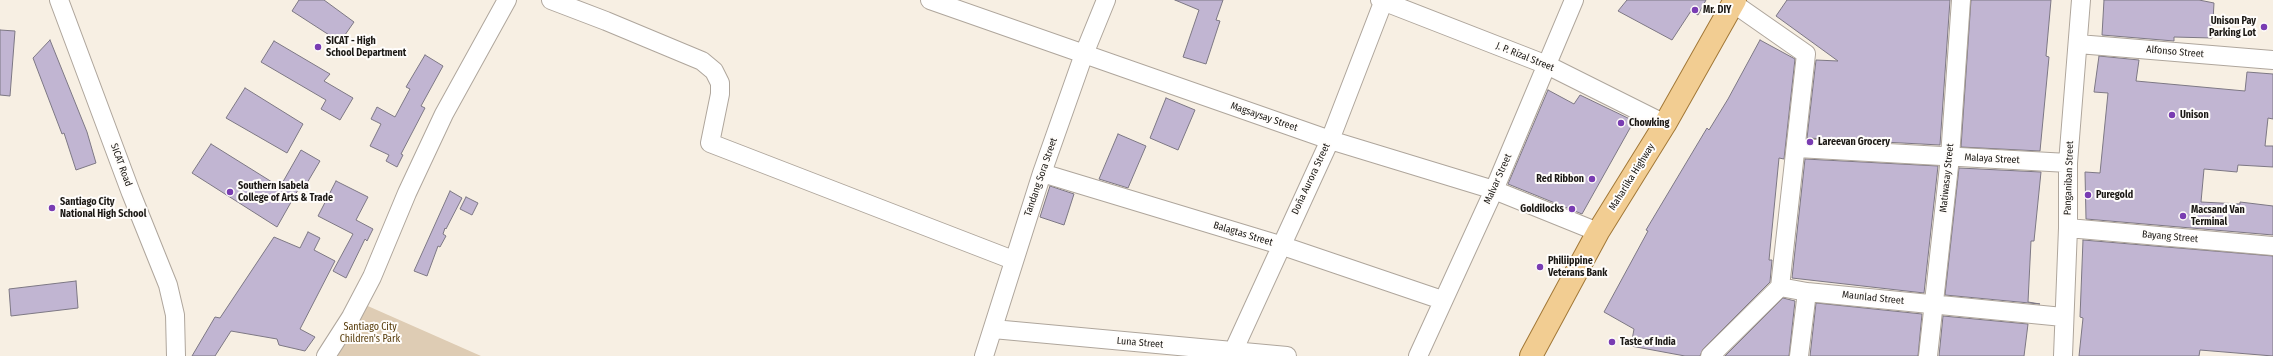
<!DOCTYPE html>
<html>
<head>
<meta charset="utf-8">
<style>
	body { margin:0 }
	canvas { display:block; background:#f7efe3 }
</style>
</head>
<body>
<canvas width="2273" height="356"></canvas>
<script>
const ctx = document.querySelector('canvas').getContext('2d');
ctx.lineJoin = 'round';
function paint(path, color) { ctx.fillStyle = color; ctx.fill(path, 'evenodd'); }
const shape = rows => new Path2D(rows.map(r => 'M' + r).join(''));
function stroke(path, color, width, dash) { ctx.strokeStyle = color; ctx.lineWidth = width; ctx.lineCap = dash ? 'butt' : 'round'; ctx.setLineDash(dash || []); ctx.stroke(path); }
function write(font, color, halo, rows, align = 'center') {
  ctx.font = font + ' "Fira Sans Condensed",sans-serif'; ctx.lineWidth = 4; ctx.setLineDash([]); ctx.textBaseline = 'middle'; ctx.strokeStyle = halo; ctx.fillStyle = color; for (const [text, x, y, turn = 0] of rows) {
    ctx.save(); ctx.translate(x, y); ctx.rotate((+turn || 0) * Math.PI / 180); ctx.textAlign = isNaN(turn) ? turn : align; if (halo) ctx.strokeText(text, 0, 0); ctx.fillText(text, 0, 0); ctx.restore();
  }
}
paint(shape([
	[361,303,481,356,327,356]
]), '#deccb4');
const building = shape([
	[299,0,324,0,354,22,340,42,292,11,299,0],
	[1175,0,1223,0,1216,20,1220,21,1206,64,1183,57,1199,10,1175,0],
	[1627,0,1706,0,1698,15,1691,11,1672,40,1618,11,1627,0],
	[1787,0,1950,0,1940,145,1807,138,1816,60,1838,61,1776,16,1787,0],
	[1971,0,2051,0,2046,56,2049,57,2040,151,1961,147,1971,0],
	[2104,0,2199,0,2214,3,2212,38,2174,37,2174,41,2102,35,2104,0],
	[0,30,15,31,10,96,0,95,0,30],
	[50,40,87,132,96,163,76,170,64,133,62,134,33,58,50,40],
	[1760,40,1795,59,1784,159,1779,158,1769,260,1772,260,1770,282,1703,349,1700,356,1685,356,1631,346,1634,329,1604,312,1648,231,1646,230,1707,128,1709,130,1728,99,1760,40],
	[274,41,330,74,324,81,353,98,340,120,321,109,326,100,261,62,274,41],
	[425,55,443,66,421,106,425,108,401,154,403,155,397,167,386,161,389,155,370,146,381,124,371,119,377,107,395,117,410,89,406,87,425,55],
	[2099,56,2139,60,2136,81,2245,91,2247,72,2273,74,2273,119,2268,118,2265,146,2273,146,2273,167,2238,165,2237,172,2204,169,2201,202,2240,204,2240,202,2273,206,2273,235,2086,219,2085,172,2100,173,2108,93,2094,92,2099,56],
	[245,88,303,124,287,153,226,118,245,88],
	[1548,90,1574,104,1580,95,1634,121,1582,214,1508,184,1548,90],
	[1166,98,1195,110,1178,150,1150,138,1166,98],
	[1118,134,1146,146,1128,188,1099,179,1118,134],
	[211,144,280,187,301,150,320,161,307,183,303,181,277,227,192,173,211,144],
	[1805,159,1938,166,1924,293,1792,278,1805,159],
	[1959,168,2041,172,2034,241,2031,241,2028,302,2040,304,1945,295,1959,168],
	[336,181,368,197,356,220,373,229,367,241,365,239,346,278,333,271,353,234,318,216,336,181],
	[1050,186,1074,194,1064,225,1040,217,1050,186],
	[450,191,462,198,446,229,445,228,443,234,446,236,440,247,438,246,427,276,414,271,450,191],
	[466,197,478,203,472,215,460,209,466,197],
	[308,232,320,238,314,250,335,261,300,329,315,337,305,351,279,345,277,339,231,331,215,356,192,356,215,317,220,318,274,237,300,248,308,232],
	[2083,240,2273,256,2273,356,2200,350,2199,356,2079,356,2083,318,2080,317,2083,240],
	[76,281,78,308,11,316,9,289,76,281],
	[1783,298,1795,301,1789,356,1725,356,1783,298],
	[1816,303,1922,314,1918,356,1810,356,1816,303],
	[1943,316,2028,324,2024,356,1939,356,1943,316]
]);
paint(building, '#c1b5d2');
stroke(building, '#7d7884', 1);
const minor = shape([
	[59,0,131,193,168,285,175,315,176,356],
	[551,0,606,21,702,61,714,71,720,83,720,94,710,143,1013,260],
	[930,0,1330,140,1494,190,1598,232],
	[1380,0,1547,65,1665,124],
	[1733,3,1806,54,1780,287],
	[2078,44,2273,60],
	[1797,148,2068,163],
	[1042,173,1280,245,1442,300],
	[2068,228,2273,246],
	[993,329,1287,356],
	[326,356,351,317,372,277,407,193,444,114,507,0],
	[984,356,1042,173,1084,54,1106,0],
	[1231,356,1330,140,1384,0],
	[1418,356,1494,190,1574,0],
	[1710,356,1780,287,1807,292,2063,317],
	[1799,356,1807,292],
	[1928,356,1950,157,1961,0],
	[2063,356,2068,228,2068,163,2081,0]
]);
const major = shape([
	[1531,356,1598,232,1665,124,1735,0]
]);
stroke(minor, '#afa69c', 20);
stroke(major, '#a27837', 24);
stroke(minor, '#fff', 18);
stroke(major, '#f2cd92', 22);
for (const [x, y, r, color] of [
	[1695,10,4,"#793cb2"],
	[2264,27,4,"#793cb2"],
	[318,47,4,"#793cb2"],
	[2172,115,4,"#793cb2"],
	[1621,123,4,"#793cb2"],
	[1810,142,4,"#793cb2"],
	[1592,179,4,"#793cb2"],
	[230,192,4,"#793cb2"],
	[2088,195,4,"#793cb2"],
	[52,208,4,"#793cb2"],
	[1572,209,4,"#793cb2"],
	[2183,216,4,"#793cb2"],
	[1540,267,4,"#793cb2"],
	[1612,342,4,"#793cb2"]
]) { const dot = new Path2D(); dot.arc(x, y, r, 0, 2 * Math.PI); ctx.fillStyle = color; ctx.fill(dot); stroke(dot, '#fffdfb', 1.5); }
write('bold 10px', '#1b1814', '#fffdfb', [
	["Mr. DIY",1703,10],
	["Unison Pay",2256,21,"right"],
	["Parking Lot",2256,33,"right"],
	["SICAT - High",326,41],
	["School Department",326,53],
	["Unison",2180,115],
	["Chowking",1629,123],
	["Lareevan Grocery",1818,142],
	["Red Ribbon",1584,179,"right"],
	["Southern Isabela",238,186],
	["College of Arts & Trade",238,198],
	["Puregold",2096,195],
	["Santiago City",60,202],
	["National High School",60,214],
	["Goldilocks",1564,209,"right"],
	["Macsand Van",2191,210],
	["Terminal",2191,222],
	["Philiippine",1548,261],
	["Veterans Bank",1548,273],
	["Taste of India",1620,342]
], 'left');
write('10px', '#1b1814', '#fffdfb', [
	["Alfonso Street",2175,52,5],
	["J. P. Rizal Street",1525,57,22],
	["Magsaysay Street",1264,117,19],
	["Malaya Street",1992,159,3],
	["SICAT Road",121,165,70],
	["Tandang Sora Street",1041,177,-71],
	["Maharlika Highway",1632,177,-58],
	["Matiwasay Street",1947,178,-84],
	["Panganiban Street",2069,178,-88],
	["Doña Aurora Street",1311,179,-65],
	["Malvar Street",1498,179,-66],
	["Balagtas Street",1243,234,17],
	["Bayang Street",2170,237,5],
	["Maunlad Street",1873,298,6],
	["Luna Street",1140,343,5]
]);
write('10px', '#543806', '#fffdfb', [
	["Santiago City",370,327],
	["Children's Park",370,339]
]);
</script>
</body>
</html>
